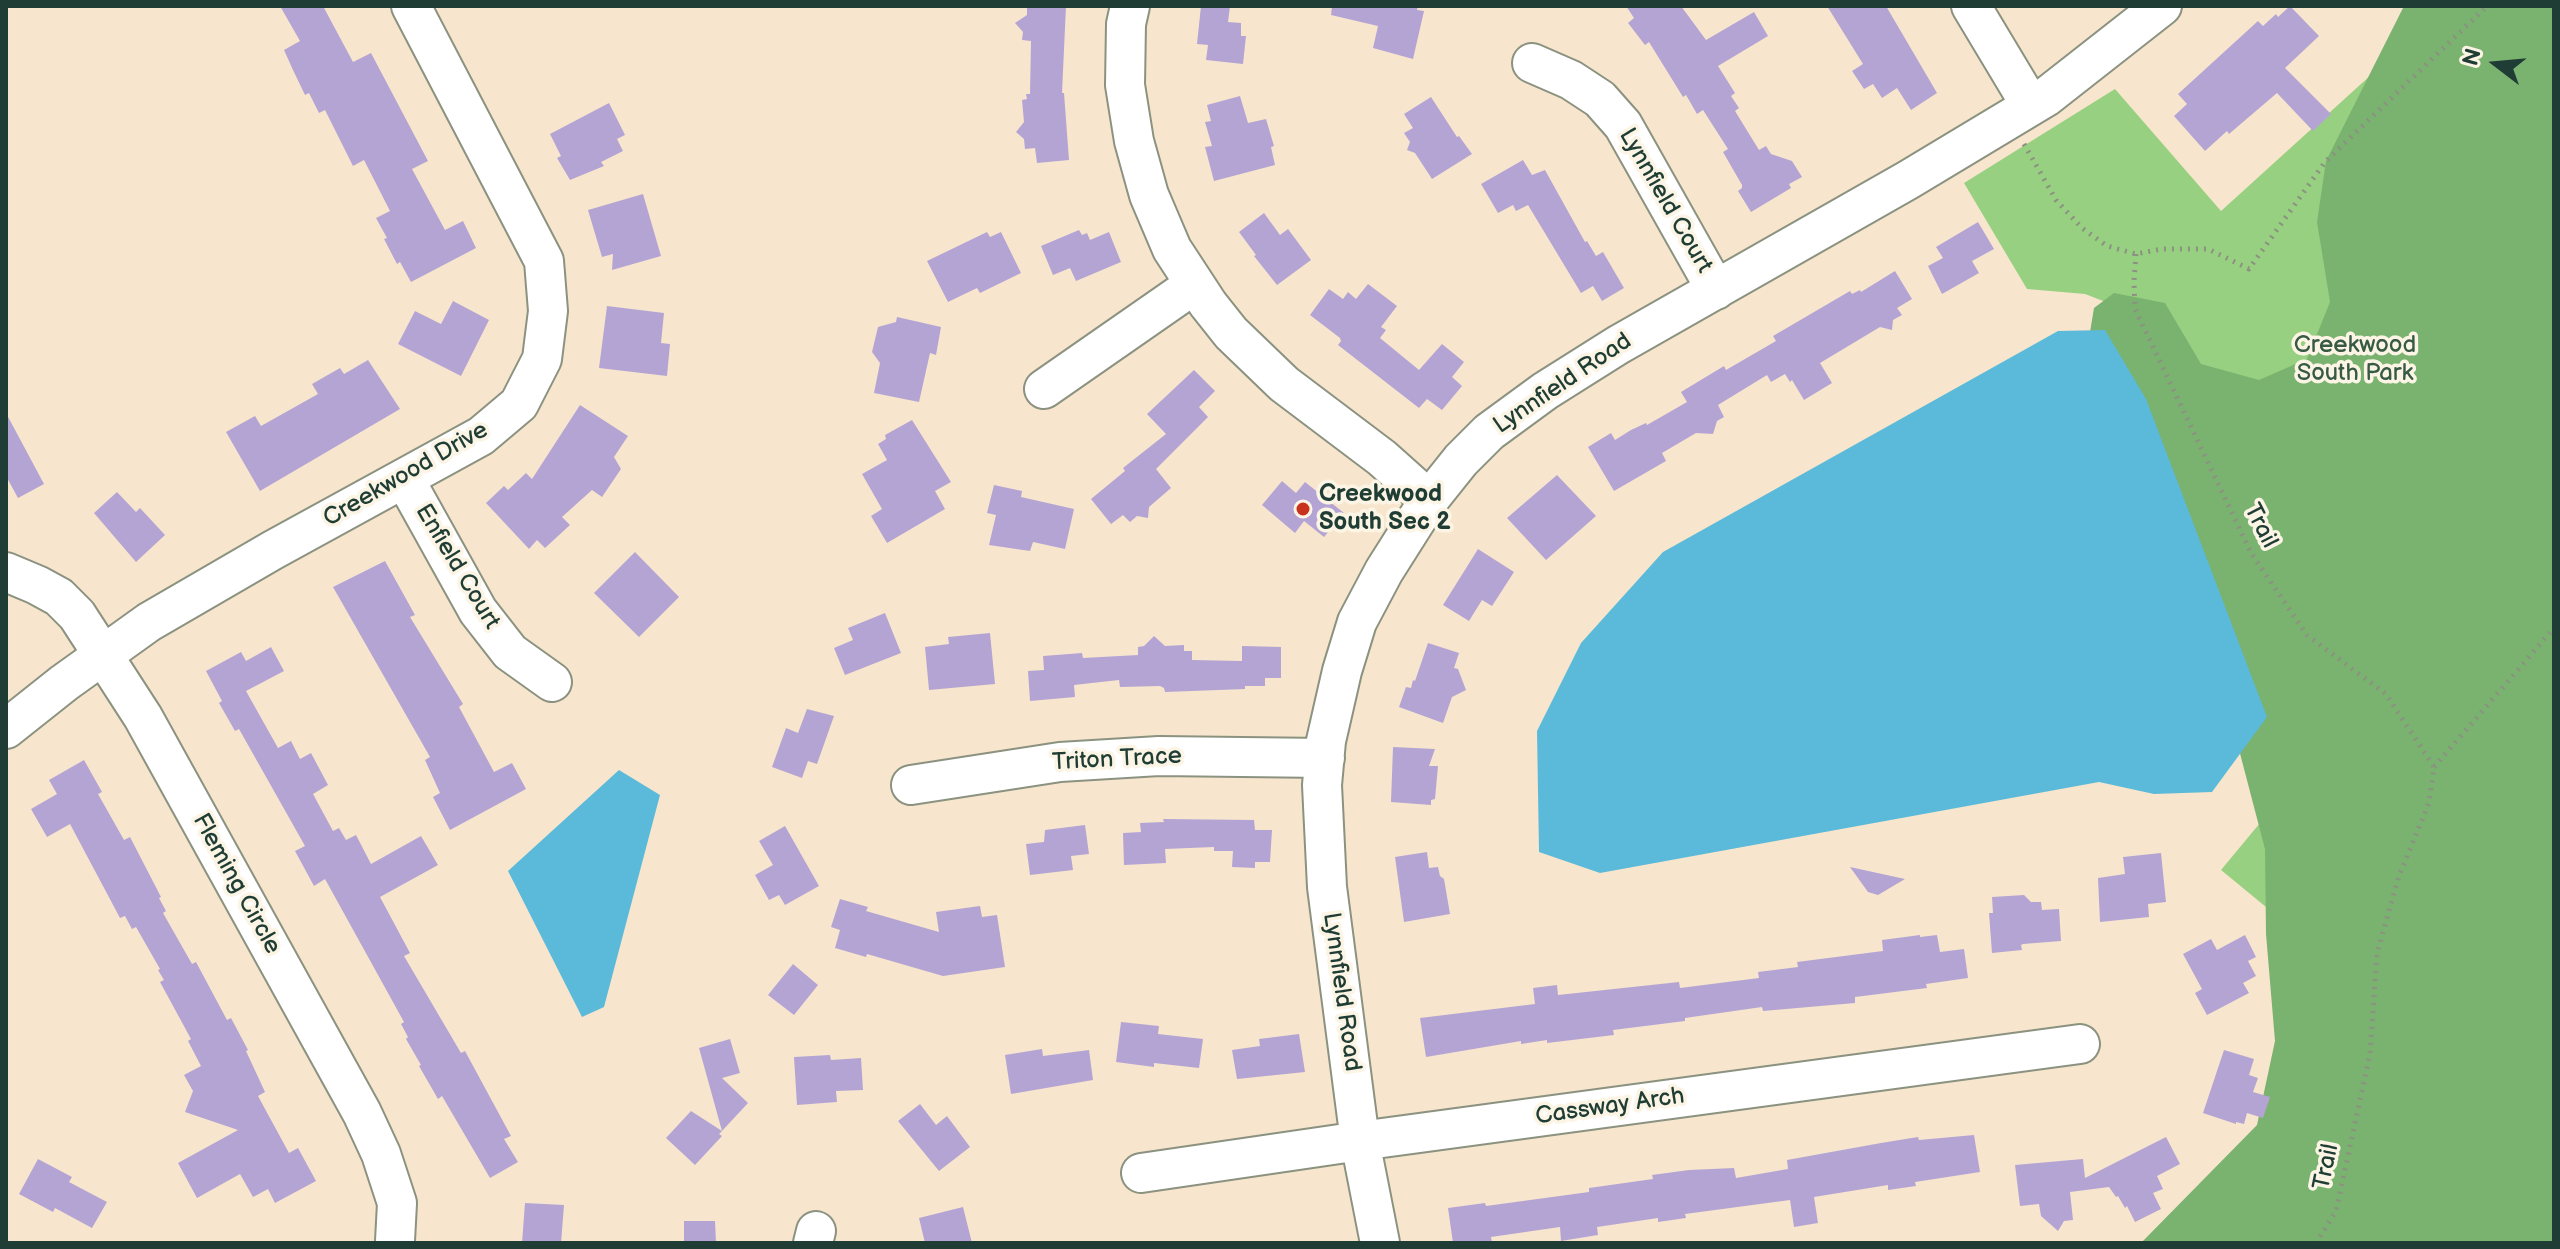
<!DOCTYPE html>
<html>
<head>
<meta charset="utf-8">
<style>
	body { margin:0 }
	#map { position:relative; width:2560px; height:1249px; overflow:hidden; background:#f7e6cd; font-family:"Balsamiq Sans",sans-serif }
	canvas { display:block }
	.frame { position:absolute; inset:0; border:8px solid #1f3d34; pointer-events:none }
	.north { position:absolute; left:2456px; top:24px; width:80px; height:80px; -webkit-text-stroke:6px #fcf5e5; paint-order:stroke; rotate:286deg; font-size:22px; font-weight:700; line-height:32px; text-align:center; color:#1f3d34 }
	.north::after { content:''; display:block; margin:auto; width:28px; height:36px; background:#1f3d34; clip-path:polygon(50% 0,100% 100%,50% 72%,0 100%) }
</style>
</head>
<body>
<div id="map">
<canvas width="2560" height="1249"></canvas>
<div class="frame"></div>
<div class="north">N</div>
</div>
<script>
const ctx = document.querySelector('canvas').getContext('2d');
ctx.lineJoin = 'round';
function paint(path, color) { ctx.fillStyle = color; ctx.fill(path, 'evenodd'); }
const shape = rows => new Path2D(rows.map(r => 'M' + r).join(''));
function stroke(path, color, width, dash) { ctx.strokeStyle = color; ctx.lineWidth = width; ctx.lineCap = dash ? 'butt' : 'round'; ctx.setLineDash(dash || []); ctx.stroke(path); }
function write(font, color, halo, rows, align = 'center') {
  ctx.font = font + ' "Balsamiq Sans",sans-serif'; ctx.lineWidth = 7; ctx.setLineDash([]); ctx.textBaseline = 'middle'; ctx.strokeStyle = halo; ctx.fillStyle = color; for (const [text, x, y, turn = 0] of rows) {
    ctx.save(); ctx.translate(x, y); ctx.rotate((+turn || 0) * Math.PI / 180); ctx.textAlign = isNaN(turn) ? turn : align; if (halo) ctx.strokeText(text, 0, 0); ctx.fillText(text, 0, 0); ctx.restore();
  }
}
paint(shape([
	[2447,6,2554,6,2554,1243,2303,1121,2294,930,2221,870,2299,776,2111,304,2085,294,2027,289,1964,183,2115,89,2221,211]
]), '#98d082');
paint(shape([
	[2404,6,2554,6,2554,1243,2141,1243,2257,1125,2275,1041,2266,934,2265,849,2186,547,2088,344,2094,308,2114,293,2165,303,2201,364,2259,380,2307,359,2330,302,2317,222,2326,161]
]), '#7ab270');
paint(shape([
	[2105,330,2146,399,2267,717,2212,792,2154,794,2099,782,1600,873,1539,852,1537,731,1581,643,1663,552,2058,331],
	[619,770,660,795,604,1007,582,1017,508,871]
]), '#5bbad9');
paint(shape([
	[280,6,323,6,353,62,371,53,428,161,412,169,445,230,463,221,476,248,411,282,400,262,397,264,384,239,387,238,376,218,390,211,364,160,353,166,325,110,319,113,309,93,305,95,293,70,284,50,300,41],
	[1027,6,1066,6,1062,93,1064,93,1069,160,1037,163,1035,148,1025,149,1024,139,1016,132,1024,122,1022,100,1027,99,1026,94,1030,94,1031,41,1022,40,1023,32,1015,23,1027,15],
	[1201,6,1230,6,1228,22,1241,23,1241,36,1246,36,1243,64,1206,60,1208,45,1197,44],
	[1332,6,1418,6,1417,10,1424,11,1413,59,1373,48,1378,26,1331,15],
	[1626,6,1681,6,1706,40,1754,12,1768,36,1718,66,1735,93,1731,96,1739,108,1735,111,1759,150,1766,146,1771,154,1792,161,1802,177,1789,184,1791,188,1751,212,1738,191,1742,188,1742,185,1723,152,1728,149,1703,110,1697,114,1686,95,1683,97,1649,42,1645,45,1628,23,1634,18],
	[1827,6,1886,6,1937,93,1911,110,1897,88,1882,98,1873,84,1864,89,1852,71,1863,64],
	[2290,6,2319,36,2285,68,2331,114,2313,131,2277,93,2229,134,2227,131,2205,151,2174,116,2187,104,2178,94,2258,21,2263,26,2276,14,2278,17],
	[1240,96,1248,123,1266,119,1274,146,1271,147,1275,165,1214,181,1205,147,1212,146,1205,122,1211,121,1207,105],
	[1431,97,1457,137,1459,136,1472,154,1432,179,1415,153,1407,150,1410,142,1404,133,1413,128,1404,114],
	[609,103,625,135,617,139,623,151,601,162,604,166,570,180,557,158,561,156,550,134],
	[1523,160,1532,175,1545,170,1585,242,1587,241,1596,256,1603,252,1624,288,1602,301,1593,286,1581,293,1528,205,1516,211,1513,205,1498,213,1481,184],
	[643,194,661,256,612,270,613,254,602,257,588,210],
	[1264,213,1280,235,1288,229,1311,260,1277,285,1254,256,1256,255,1239,232],
	[1978,222,1994,249,1972,261,1979,273,1942,294,1928,266,1943,258,1936,247],
	[1079,230,1082,235,1087,233,1090,240,1109,232,1121,262,1076,281,1070,268,1053,275,1041,246],
	[987,232,990,237,1001,232,1021,273,980,293,977,288,948,302,927,261],
	[1895,271,1912,299,1897,308,1902,315,1893,320,1892,330,1880,327,1820,363,1832,383,1804,400,1792,380,1790,382,1785,374,1771,382,1767,375,1718,405,1724,417,1717,421,1713,434,1696,433,1662,453,1666,461,1614,491,1588,447,1611,433,1615,440,1631,430,1646,423,1647,425,1687,402,1681,392,1724,366,1726,370,1776,341,1773,336,1850,291,1852,294,1860,290,1861,292],
	[1368,284,1397,306,1381,327,1386,330,1380,338,1419,370,1442,344,1464,362,1452,377,1462,386,1442,410,1427,399,1419,408,1338,345,1341,341,1340,338,1310,315,1329,289,1343,299,1348,292,1356,299],
	[453,301,489,320,461,376,398,344,415,311,441,324],
	[607,306,664,313,661,343,670,344,667,376,599,368],
	[897,317,941,327,936,355,930,353,919,402,874,393,880,363,872,352,878,327,896,322],
	[368,360,400,409,260,491,226,432,255,416,261,426,318,394,312,384,340,368,344,374],
	[1194,370,1215,391,1199,407,1208,417,1156,469,1171,488,1149,507,1148,518,1137,516,1130,522,1123,515,1111,524,1091,499,1125,471,1123,468,1166,434,1147,414],
	[580,405,628,436,614,457,621,469,602,497,592,490,562,517,570,525,545,548,537,540,529,549,486,503,504,486,508,490,526,473,532,479],
	[6,413,44,484,18,498,6,476],
	[912,420,951,482,935,491,945,509,887,543,871,516,882,509,862,474,887,460,878,444,886,439,885,435],
	[1557,475,1596,516,1546,560,1507,518],
	[1282,481,1296,493,1305,482,1344,513,1324,537,1304,521,1295,533,1262,505],
	[994,485,1022,491,1021,497,1074,509,1065,549,1033,542,1030,551,989,545,996,515,987,513],
	[117,492,136,512,140,508,165,535,136,562,94,513],
	[1478,549,1514,572,1492,606,1482,600,1469,621,1443,605],
	[635,552,679,597,639,637,594,593],
	[385,561,415,615,410,617,463,704,459,707,494,772,512,763,526,789,450,830,433,797,440,793,425,760,430,757,333,587],
	[885,613,901,653,845,675,834,648,853,640,848,628],
	[990,633,995,684,929,690,925,647,949,644,948,637],
	[1154,636,1165,646,1184,645,1184,651,1192,651,1192,660,1242,661,1242,646,1281,647,1281,678,1265,678,1265,686,1245,686,1245,689,1165,692,1164,688,1160,686,1120,687,1119,680,1074,685,1075,697,1030,701,1028,671,1044,670,1043,656,1082,653,1083,658,1138,655,1138,647,1144,646],
	[1428,643,1459,653,1454,668,1458,669,1466,690,1452,697,1443,723,1399,707,1406,687,1411,688,1413,680,1415,681],
	[271,647,284,671,246,691,278,748,291,741,300,759,311,753,328,785,313,794,333,831,339,828,346,840,356,835,371,864,421,836,438,865,380,897,410,953,404,956,461,1053,465,1051,511,1136,504,1139,518,1162,490,1178,442,1096,438,1099,419,1066,421,1065,406,1039,408,1037,401,1024,404,1022,325,879,314,886,295,851,305,846,239,729,235,731,219,703,222,701,206,671,241,652,246,661],
	[807,709,834,716,817,764,808,761,802,778,772,767,786,728,798,733],
	[1393,747,1435,749,1429,766,1438,766,1435,799,1431,800,1431,805,1391,802],
	[84,760,102,792,98,794,124,840,130,837,161,897,159,898,166,911,163,913,192,964,196,962,227,1020,231,1018,248,1050,246,1051,265,1092,258,1096,289,1153,298,1148,316,1181,275,1203,268,1189,253,1197,240,1174,197,1198,178,1163,238,1130,185,1112,193,1091,184,1075,201,1066,188,1041,191,1039,160,982,164,980,158,970,160,969,136,927,132,929,125,916,120,918,70,824,47,837,31,809,57,794,49,780],
	[1163,819,1254,820,1255,830,1272,830,1270,862,1255,862,1255,868,1232,867,1233,851,1214,851,1214,847,1165,849,1166,863,1124,865,1123,833,1141,832,1140,823,1164,822],
	[1085,825,1089,854,1071,856,1073,870,1030,875,1026,844,1044,842,1045,830],
	[785,826,819,886,785,905,779,895,769,900,755,875,773,865,759,841],
	[1427,852,1429,868,1438,867,1440,876,1444,879,1450,914,1404,922,1395,857],
	[2161,853,2166,902,2148,904,2149,917,2100,922,2098,878,2125,874,2123,857],
	[1850,867,1905,879,1878,895,1868,892],
	[2024,895,2031,902,2041,902,2042,910,2059,909,2061,941,2023,944,2021,945,2022,950,1992,953,1989,913,1993,913,1992,897],
	[840,899,868,907,866,911,939,932,936,912,980,906,982,917,997,915,1005,967,943,976,867,954,866,957,835,948,840,930,831,927],
	[1920,935,1920,937,1937,935,1940,952,1964,949,1968,978,1926,984,1927,988,1855,997,1855,1003,1763,1011,1762,1007,1685,1018,1685,1021,1613,1030,1614,1035,1547,1043,1547,1040,1521,1044,1521,1041,1426,1057,1420,1018,1535,1004,1533,988,1557,985,1558,995,1679,982,1680,988,1759,978,1758,972,1798,967,1797,962,1883,951,1882,940],
	[2245,935,2256,957,2248,961,2256,976,2243,983,2249,993,2207,1015,2195,993,2202,989,2183,954,2211,939,2217,950],
	[793,964,818,985,794,1015,768,995],
	[1121,1022,1159,1026,1158,1034,1203,1039,1199,1068,1154,1063,1154,1067,1116,1062],
	[1299,1034,1305,1072,1237,1079,1232,1050,1260,1046,1259,1039],
	[730,1039,740,1073,722,1078,748,1103,722,1131,699,1048],
	[1042,1049,1043,1056,1089,1050,1093,1080,1011,1094,1005,1055],
	[2224,1050,2254,1059,2249,1075,2258,1078,2253,1092,2270,1097,2263,1118,2247,1113,2244,1124,2236,1122,2236,1124,2203,1113],
	[830,1055,831,1060,861,1058,863,1090,836,1091,837,1102,797,1105,794,1057],
	[920,1104,936,1125,947,1116,970,1147,939,1171,898,1121],
	[691,1111,722,1131,719,1134,722,1136,695,1165,666,1138],
	[1974,1135,1980,1172,1915,1182,1916,1186,1888,1190,1888,1185,1814,1197,1818,1223,1794,1227,1790,1200,1685,1214,1686,1218,1658,1222,1658,1218,1597,1227,1598,1235,1561,1241,1560,1227,1491,1237,1492,1243,1453,1243,1448,1208,1485,1203,1486,1206,1589,1192,1589,1188,1653,1179,1652,1175,1689,1170,1734,1168,1736,1178,1788,1169,1787,1160,1881,1143,1918,1137,1919,1140],
	[2166,1137,2180,1164,2157,1176,2163,1189,2153,1193,2161,1209,2135,1222,2127,1206,2125,1208,2118,1196,2116,1197,2109,1187,2070,1192,2073,1220,2064,1221,2058,1231,2041,1216,2039,1204,2020,1206,2015,1165,2083,1159,2085,1178],
	[38,1159,72,1177,69,1182,107,1202,92,1228,55,1208,53,1212,19,1194],
	[525,1203,564,1205,561,1243,522,1243],
	[963,1207,972,1243,925,1243,919,1218],
	[684,1221,715,1221,716,1243,684,1243]
]), '#b4a4d4');
const minor = shape([
	[1130,6,1126,24,1125,85,1134,141,1149,195,1172,249,1208,304,1231,333,1284,384,1382,458,1429,500],
	[1971,6,2031,106],
	[1532,63,1571,80,1600,99,1623,125,1716,290],
	[1044,389,1195,284],
	[404,478,478,611,510,652,552,682],
	[6,572,37,585,59,597,77,615,143,717,362,1113,381,1154,397,1203,395,1241],
	[6,729,64,683,149,622,273,550,481,436,519,404,542,359,548,311,544,261,411,6],
	[911,785,1060,762,1159,756,1325,758],
	[1141,1173,1360,1141,2080,1044],
	[813,1243,816,1231],
	[1380,1243,1360,1141,1327,887,1322,785,1326,741,1342,671,1357,622,1384,571,1429,500,1461,460,1489,432,1545,391,1618,345,1908,180,2046,97,2162,6]
]);
stroke(minor, '#8b9280', 42);
stroke(shape([
	[2024,144,2056,200,2082,228,2107,246,2136,254,2162,249,2208,249,2249,269,2325,162,2487,6],
	[2136,254,2134,281,2135,309,2251,553,2307,635,2386,694,2434,767,2429,803,2399,876,2377,953,2370,1054,2336,1211,2316,1243],
	[2434,767,2554,628]
]), '#8b9280', 5, [2, 6]);
stroke(minor, '#fff', 38);
for (const [x, y, r, color] of [
	[1303,509,8,"#c8321e"]
]) { const dot = new Path2D(); dot.arc(x, y, r, 0, 2 * Math.PI); ctx.fillStyle = color; ctx.fill(dot); stroke(dot, '#fcf5e5', 3); }
write('24px', '#1f3d34', '#fcf5e5', [
	["Lynnfield Court",1665,201,60],
	["Lynnfield Road",1563,384,-34],
	["Creekwood Drive",406,475,-30],
	["Trail",2260,526,63],
	["Enfield Court",457,567,59],
	["Triton Trace",1117,760,-3],
	["Fleming Circle",236,884,61],
	["Lynnfield Road",1341,992,82],
	["Cassway Arch",1610,1107,-8],
	["Trail",2327,1167,-78]
]);
write('24px', '#375a44', '#fcf5e5', [
	["Creekwood",2355,346],
	["South Park",2355,374]
]);
write('bold 24px', '#1f3d34', '#fcf5e5', [
	["Creekwood",1319,495],
	["South Sec 2",1319,523]
], 'left');
</script>
</body>
</html>
